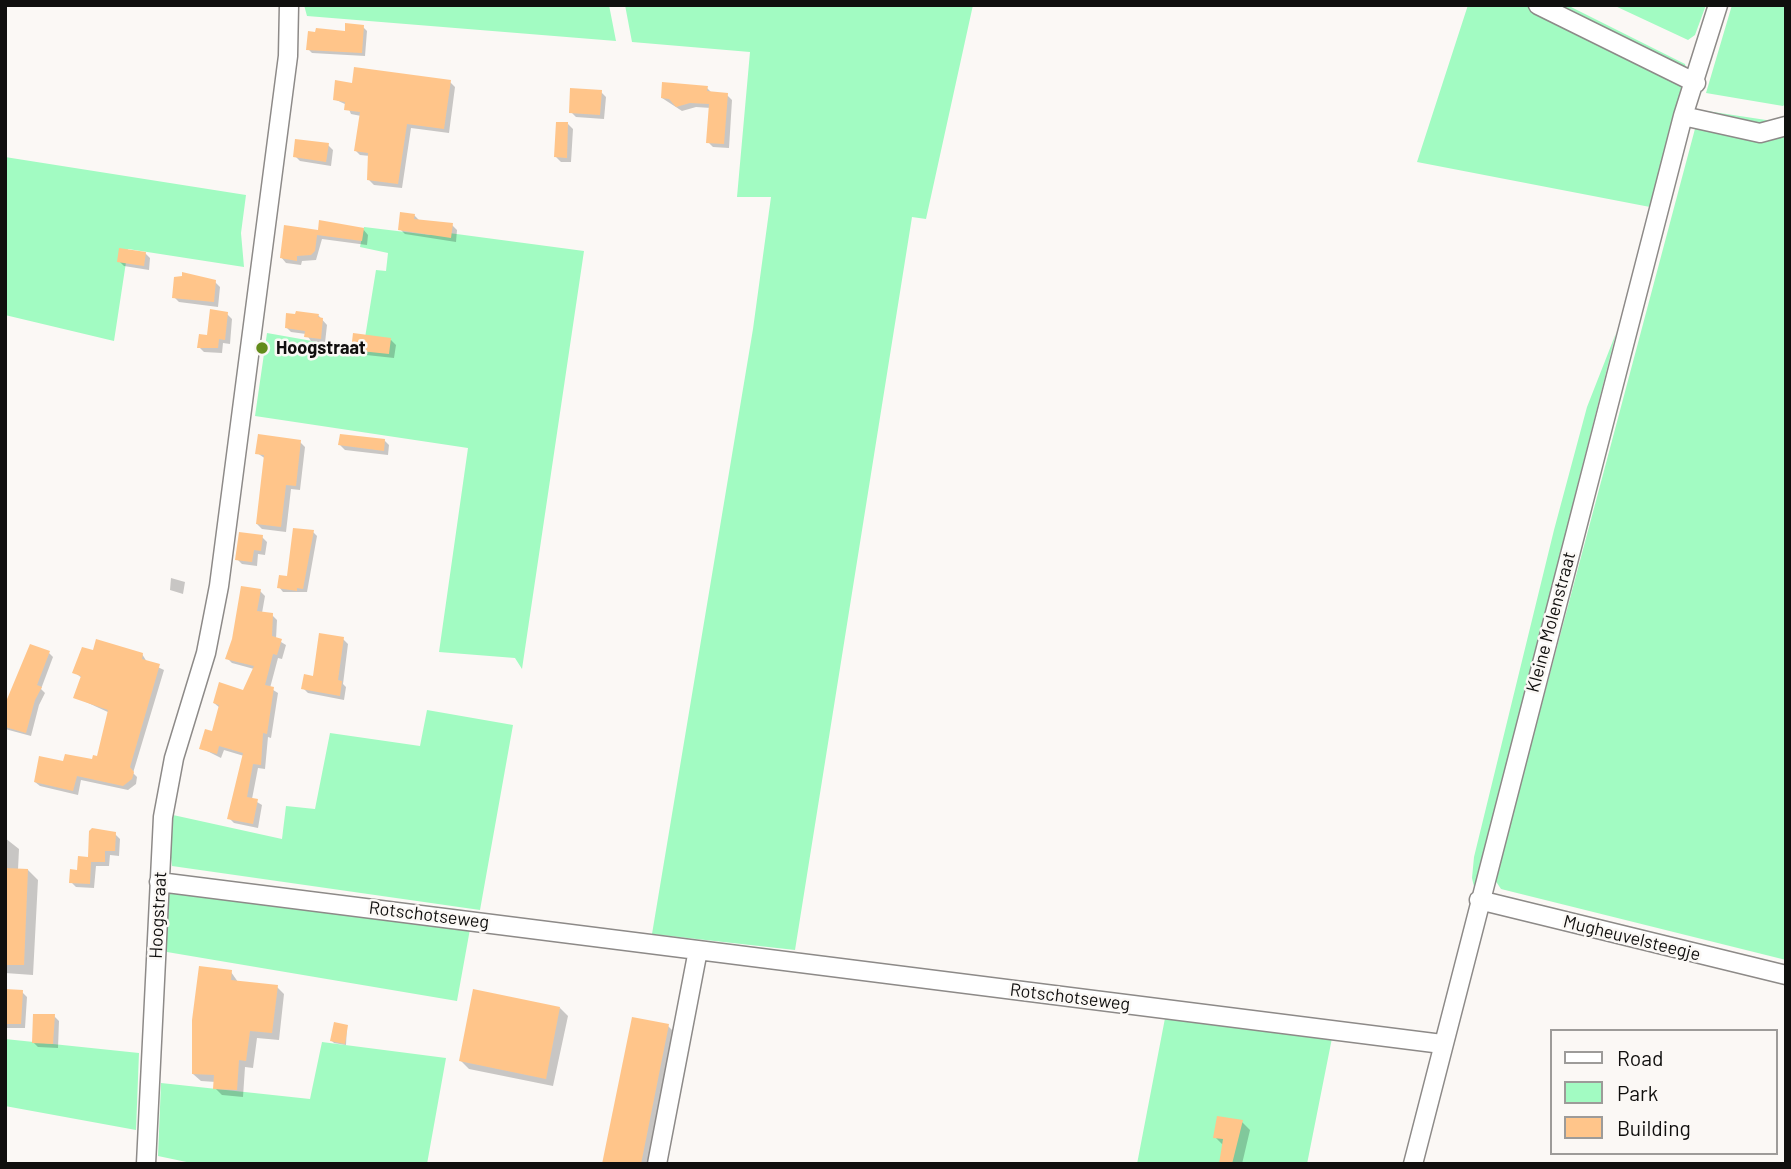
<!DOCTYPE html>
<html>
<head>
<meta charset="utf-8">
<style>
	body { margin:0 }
	#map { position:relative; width:1791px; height:1169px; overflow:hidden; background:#fbf8f5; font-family:Barlow,sans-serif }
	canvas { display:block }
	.frame { position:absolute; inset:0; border:7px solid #100f0e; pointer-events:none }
	.legend { position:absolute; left:1550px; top:1029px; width:228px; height:126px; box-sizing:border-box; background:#fbf8f5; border:2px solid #9d9b99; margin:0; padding:9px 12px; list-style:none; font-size:21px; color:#100f0e }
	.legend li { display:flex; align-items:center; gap:14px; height:35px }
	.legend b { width:35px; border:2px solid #9d9b99 }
</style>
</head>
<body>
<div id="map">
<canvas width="1791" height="1169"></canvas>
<div class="frame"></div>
<ul class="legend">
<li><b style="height:9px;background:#fff"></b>Road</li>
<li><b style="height:19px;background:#a2fbc2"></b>Park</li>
<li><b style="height:19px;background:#ffc58a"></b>Building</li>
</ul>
</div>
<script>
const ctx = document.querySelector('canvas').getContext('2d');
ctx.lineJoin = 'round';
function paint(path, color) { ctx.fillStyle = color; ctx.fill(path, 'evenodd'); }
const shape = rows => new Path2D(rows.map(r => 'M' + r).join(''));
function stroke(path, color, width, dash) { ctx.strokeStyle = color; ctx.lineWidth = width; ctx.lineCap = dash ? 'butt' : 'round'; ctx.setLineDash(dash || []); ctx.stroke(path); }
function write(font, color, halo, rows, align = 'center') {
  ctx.font = font + ' Barlow,sans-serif'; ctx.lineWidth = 5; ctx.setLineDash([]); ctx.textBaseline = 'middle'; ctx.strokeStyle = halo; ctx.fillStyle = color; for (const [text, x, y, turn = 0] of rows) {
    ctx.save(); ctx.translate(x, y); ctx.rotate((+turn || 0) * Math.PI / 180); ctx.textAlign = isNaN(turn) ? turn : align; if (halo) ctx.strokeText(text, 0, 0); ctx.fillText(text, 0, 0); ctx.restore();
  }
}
paint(shape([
	[304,5,609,5,616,41,307,16],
	[625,5,973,5,926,219,912,217,795,950,652,934,753,329,771,197,737,197,750,52,632,42],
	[1468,5,1567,5,1685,64,1687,71,1650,207,1417,162],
	[1613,5,1706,5,1695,35,1688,40],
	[1732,5,1786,5,1786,103,1783,106,1706,93],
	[1700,110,1786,123,1786,960,1501,889,1495,880],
	[5,157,246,195,241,233,244,267,128,249,114,341,5,315],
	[364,227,430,235,434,231,584,251,522,669,515,658,439,652,468,448,255,416,267,333,363,350,376,270,386,271,388,253,360,247],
	[1616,333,1475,891,1472,878,1474,857,1554,530,1587,407],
	[427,710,513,725,480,910,172,866,170,849,173,815,282,839,286,806,315,809,330,733,420,746],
	[173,891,470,929,457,1001,167,952,167,898],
	[1166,1013,1333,1033,1307,1164,1137,1164],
	[5,1039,139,1053,136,1130,5,1106],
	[322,1042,446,1058,427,1164,196,1164,158,1156,161,1083,310,1099]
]), '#a2fbc2');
paint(shape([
	[363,27,367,31,365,56,312,53,308,49],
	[450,82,455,87,449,133,411,128,402,188,374,185,369,180,370,156,360,155,355,150,361,116,351,114,347,105,334,99,353,85],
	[707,88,713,94,727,95,732,100,729,148,713,147,708,142,711,108,696,107,682,111,662,98],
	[601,92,606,97,604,119,576,117,571,112],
	[568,124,573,129,571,162,561,162,556,157],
	[328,145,333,150,331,166,300,161,295,156],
	[414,215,420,221,452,225,457,230,456,242,405,234,400,229],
	[363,229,368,235,367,245,322,239,316,260,302,261,301,265,286,263,281,257,319,232],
	[145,253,150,258,149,270,124,266,119,261],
	[215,282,220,287,218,307,179,302,174,297],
	[227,314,232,319,230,344,223,343,222,353,204,352,199,347],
	[318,315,327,325,325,343,311,341,306,334,291,332,286,327],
	[391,340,396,345,394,358,357,354,352,349],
	[384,440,389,445,388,455,345,450,340,445],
	[300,442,305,447,300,490,291,489,286,532,262,529,257,524,266,459,257,453],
	[313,532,317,536,307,592,283,592,279,587,289,578],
	[262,537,267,542,265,555,258,554,257,566,242,564,237,559],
	[171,578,185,582,183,594,170,590],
	[260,591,265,596,262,613,272,615,277,620,276,639,286,645,282,659,278,658,270,688,278,693,271,738,268,737,265,769,258,768,252,799,262,805,258,828,234,823,229,818,244,756,224,750,221,758,201,748,213,733,220,708,214,703,244,692,254,669,232,663,227,658],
	[343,639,348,644,343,684,346,687,344,700,308,693,303,688],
	[49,653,53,657,41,689,45,693,39,705,31,736,5,729,5,711],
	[142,654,147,662,164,670,133,773,137,777,136,784,128,790,81,780,78,795,40,786,35,782,65,763,93,761,98,758,110,713,75,697,82,678,74,672],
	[115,834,120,839,119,856,110,855,109,866,96,866,94,888,76,887,71,882,79,872],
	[5,838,19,849,18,870,28,870,38,880,33,975,5,973],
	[231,972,238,982,277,987,284,994,279,1040,257,1038,253,1068,245,1067,243,1097,222,1095,215,1088,216,1082,201,1081,193,1074],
	[5,991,22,992,27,997,25,1028,5,1028],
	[560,1008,568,1016,553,1086,469,1069,461,1061],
	[54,1016,59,1021,58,1048,38,1047,33,1042],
	[668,1026,676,1034,650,1164,604,1164],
	[347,1027,346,1045,334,1043,332,1041],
	[1242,1122,1250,1130,1242,1164,1221,1164,1224,1146,1215,1137]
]), '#0003');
paint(shape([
	[345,23,364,25,362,53,306,50,308,31,315,32,316,28,345,31],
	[354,67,451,80,444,129,407,124,398,184,367,180,368,153,354,151,360,112,344,110,345,102,333,100,335,80,352,83],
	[662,82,708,86,707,91,728,93,724,144,706,143,709,104,690,103,676,107,669,99,661,98],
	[570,88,602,90,600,115,569,113],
	[556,122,568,122,567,158,554,157],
	[295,139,329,143,326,162,293,157],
	[400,212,415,214,414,219,453,223,451,238,398,230],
	[319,220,364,228,362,241,317,235,315,251,311,255,297,256,297,261,280,258,284,225,318,230],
	[119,248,146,252,144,266,117,262],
	[182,272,216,280,214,302,172,298,174,277,182,276],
	[210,309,228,312,225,340,219,339,218,348,197,348,199,334,207,335],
	[296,311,319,314,318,317,323,318,321,339,304,337,305,331,285,328,286,313,295,314],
	[353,333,391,338,389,354,351,350],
	[258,434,301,440,296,486,286,485,281,527,256,524,264,455,255,454],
	[340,434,385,439,384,451,338,445],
	[293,528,314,530,303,589,297,588,297,591,277,588,279,575,287,576],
	[239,532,263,535,261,551,254,550,252,562,235,560],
	[241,586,261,589,257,611,273,613,272,636,282,639,277,655,273,654,265,685,274,687,267,734,263,733,261,765,253,764,247,797,258,799,253,824,227,819,243,753,219,746,217,754,199,749,205,729,212,731,219,705,213,703,219,682,243,690,254,666,225,659,232,639],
	[319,633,344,637,338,680,342,681,340,696,301,689,304,674,313,676],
	[96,639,143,653,142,659,160,664,130,767,134,772,132,779,123,786,77,776,73,791,34,782,39,756,63,761,65,754,92,759,93,755,97,756,108,710,73,698,81,676,72,673,82,647,93,650],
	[30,644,50,651,37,685,42,687,35,700,26,733,5,727,5,704],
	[92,828,116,832,115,851,105,851,105,862,91,862,90,884,69,883,70,869,77,870,78,856,88,857,89,831],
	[5,868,28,869,24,965,5,965],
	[199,966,232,970,231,980,278,985,272,1033,250,1031,246,1061,239,1060,237,1090,213,1089,214,1075,192,1074,192,1020],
	[5,989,23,990,21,1024,5,1024],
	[473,989,560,1007,546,1079,459,1061],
	[33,1014,55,1014,53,1044,32,1043],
	[632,1017,669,1024,641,1164,602,1164],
	[334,1022,348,1025,345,1044,330,1041],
	[1217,1116,1243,1120,1232,1164,1219,1164,1223,1139,1213,1138]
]), '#ffc58a');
const minor = shape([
	[1538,5,1696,83],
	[1683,116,1760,133,1786,126],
	[159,882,1442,1044],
	[1479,900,1786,975],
	[146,1164,163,817,174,758,206,653,219,586,288,56,289,5],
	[657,1164,698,950],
	[1413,1164,1683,116,1718,5]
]);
stroke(minor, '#8d8a88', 21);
stroke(minor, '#fff', 18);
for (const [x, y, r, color] of [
	[262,348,7,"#628b1a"]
]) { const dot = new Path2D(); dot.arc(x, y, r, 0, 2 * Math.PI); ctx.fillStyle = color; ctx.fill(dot); stroke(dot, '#fbf8f5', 2.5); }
write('bold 18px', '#100f0e', '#fbf8f5', [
	["Hoogstraat",276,348]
], 'left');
write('18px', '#100f0e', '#fbf8f5', [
	["Kleine Molenstraat",1551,622,-75],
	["Hoogstraat",158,915,-87],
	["Rotschotseweg",429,915,7],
	["Mugheuvelsteegje",1632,938,14],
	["Rotschotseweg",1070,997,7]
]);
</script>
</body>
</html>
